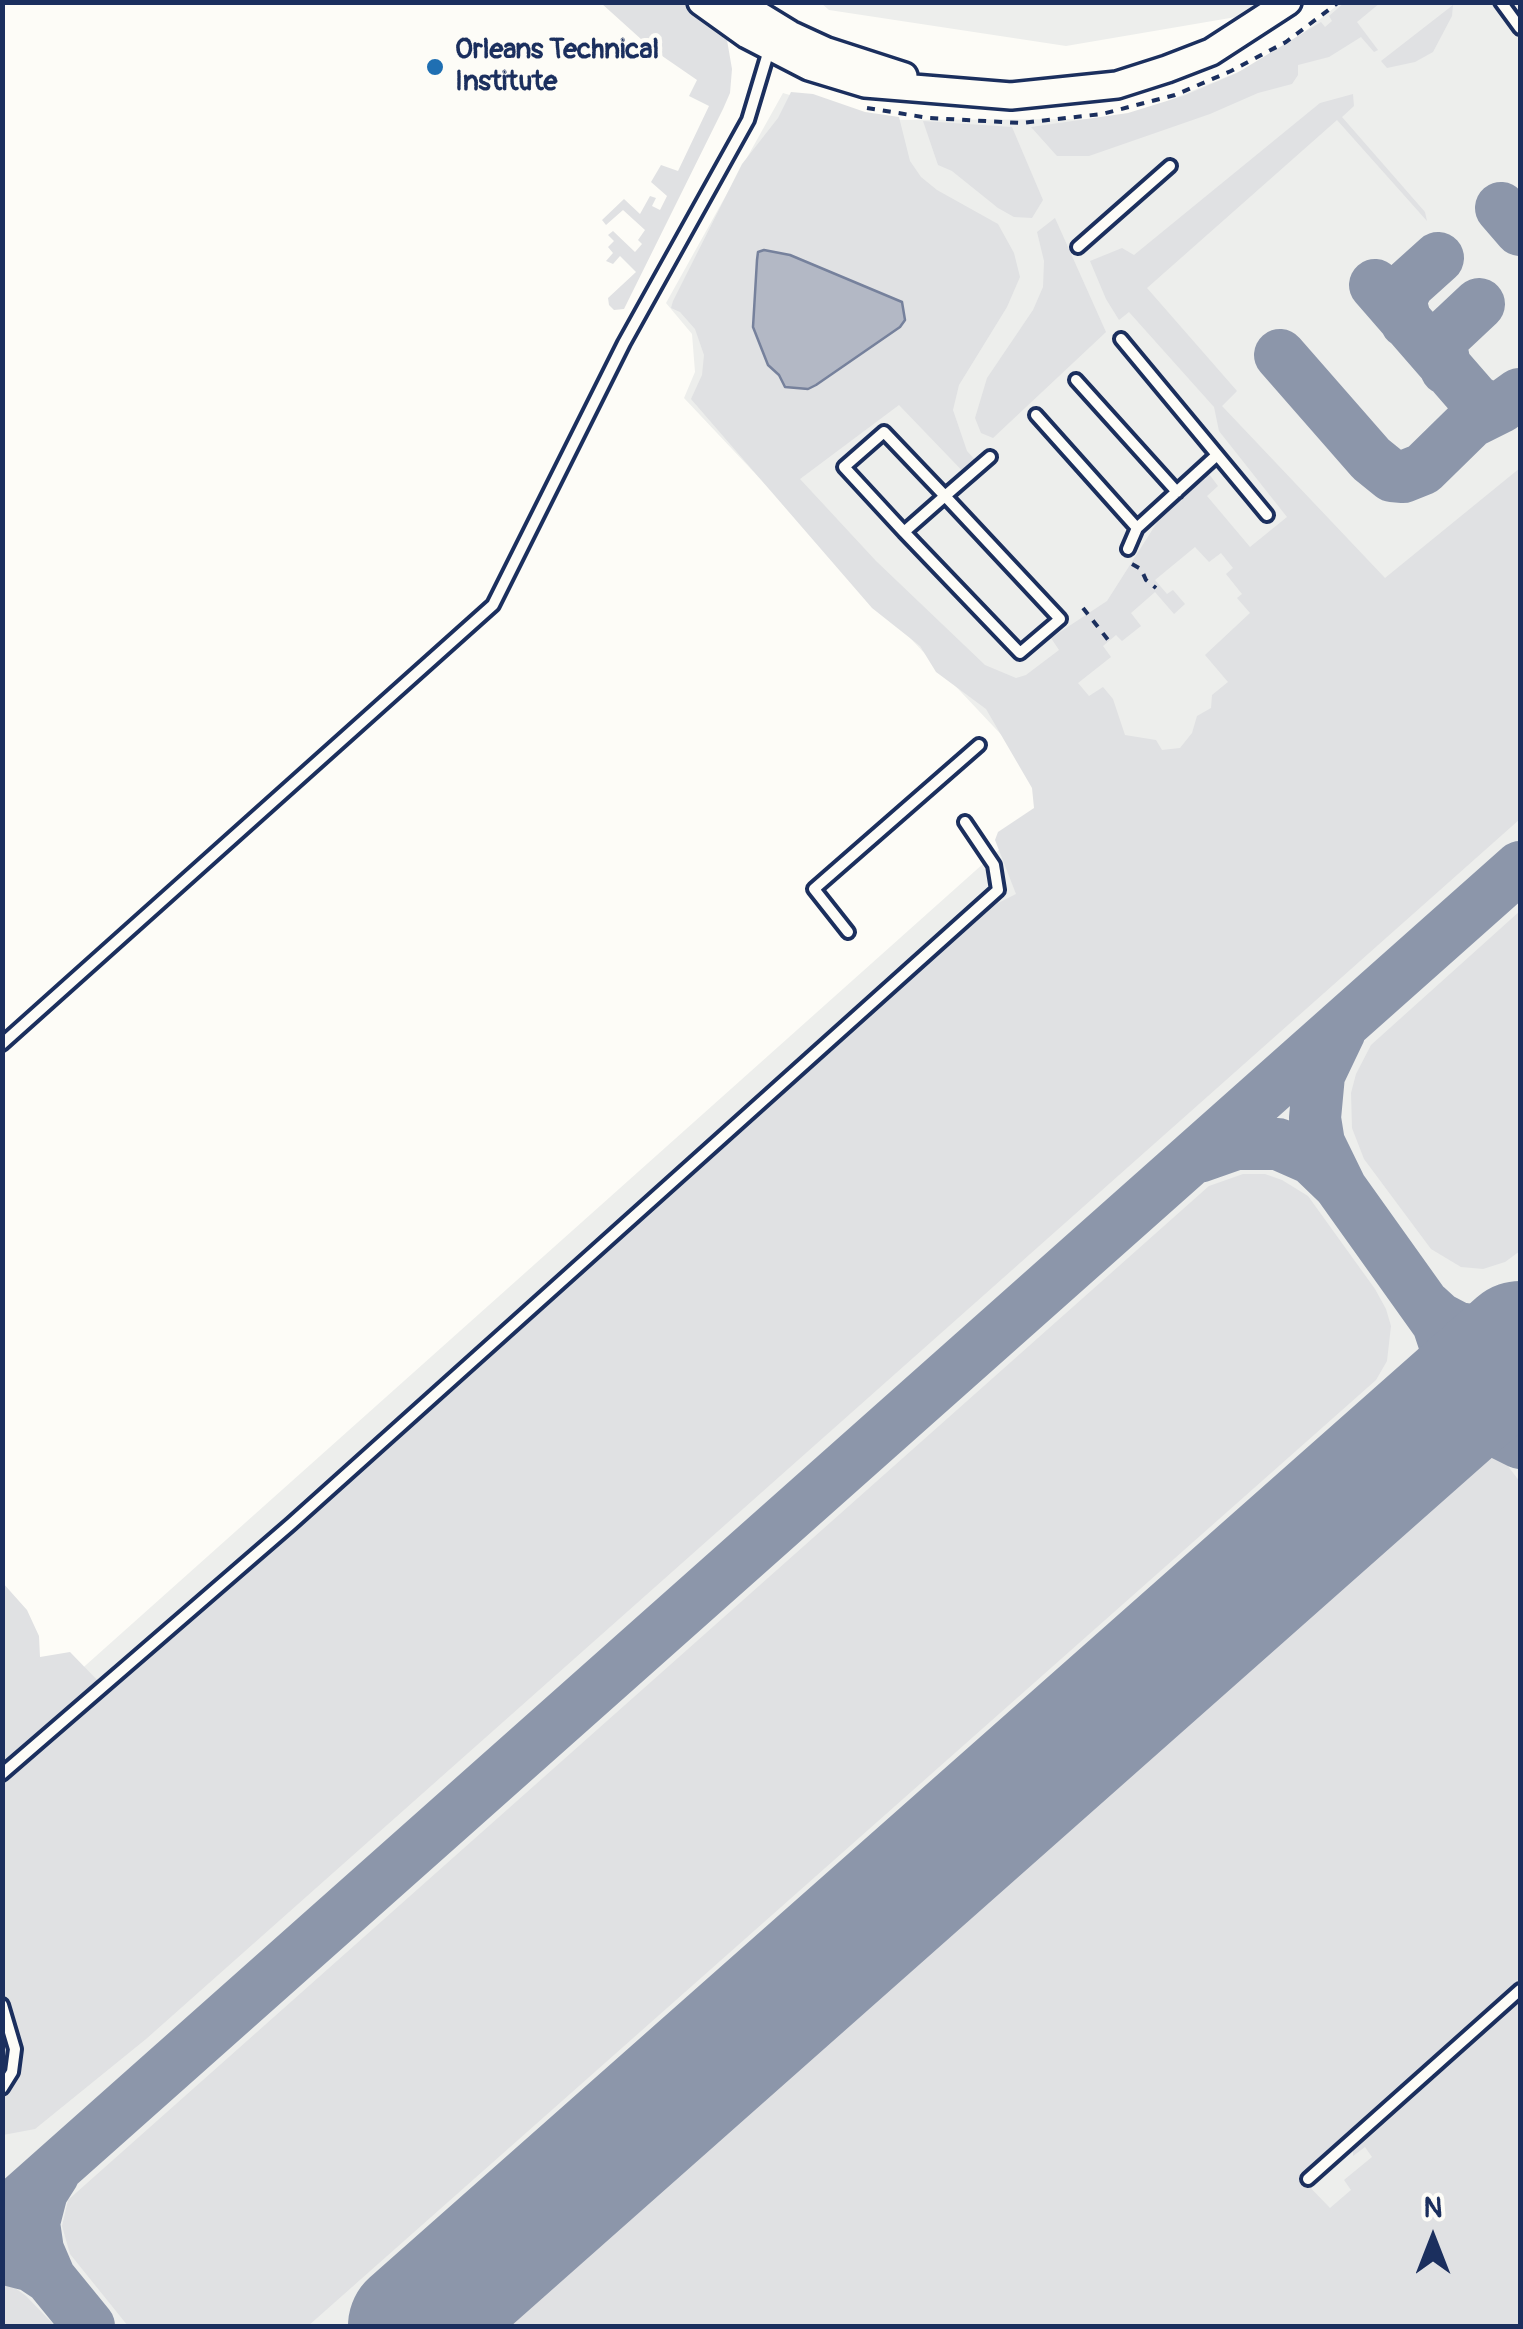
<!DOCTYPE html>
<html>
<head>
<meta charset="utf-8">
<style>
	body { margin:0 }
	#map { position:relative; width:1523px; height:2329px; overflow:hidden; background:#fdfcf7; font-family:Pangolin,sans-serif }
	canvas { display:block }
	.frame { position:absolute; inset:0; border:5px solid #1b2f5e; pointer-events:none }
	.north { position:absolute; left:1383px; top:2189px; width:100px; height:100px; -webkit-text-stroke:8px #fdfcf7; paint-order:stroke; rotate:0deg; font-size:28px; font-weight:700; line-height:40px; text-align:center; color:#1b2f5e }
	.north::after { content:''; display:block; margin:auto; width:35px; height:45px; background:#1b2f5e; clip-path:polygon(50% 0,100% 100%,50% 72%,0 100%) }
</style>
</head>
<body>
<div id="map">
<canvas width="1523" height="2329"></canvas>
<div class="frame"></div>
<div class="north">N</div>
</div>
<script>
const ctx = document.querySelector('canvas').getContext('2d');
ctx.lineJoin = 'round';
function paint(path, color) { ctx.fillStyle = color; ctx.fill(path, 'evenodd'); }
const shape = rows => new Path2D(rows.map(r => 'M' + r).join(''));
function stroke(path, color, width, dash) { ctx.strokeStyle = color; ctx.lineWidth = width; ctx.lineCap = dash ? 'butt' : 'round'; ctx.setLineDash(dash || []); ctx.stroke(path); }
function write(font, color, halo, rows, align = 'center') {
  ctx.font = font + ' Pangolin,sans-serif'; ctx.lineWidth = 9; ctx.setLineDash([]); ctx.textBaseline = 'middle'; ctx.strokeStyle = halo; ctx.fillStyle = color; for (const [text, x, y, turn = 0] of rows) {
    ctx.save(); ctx.translate(x, y); ctx.rotate((+turn || 0) * Math.PI / 180); ctx.textAlign = isNaN(turn) ? turn : align; if (halo) ctx.strokeText(text, 0, 0); ctx.fillText(text, 0, 0); ctx.restore();
  }
}
paint(shape([
	[821,3,1285,3,1277,10,1066,46,829,10],
	[1340,3,1520,3,1520,2326,3,2326,2,1740,1059,796,684,398,695,372,692,334,666,303,783,93,873,120,1124,119,1272,58]
]), '#edeeec');
paint(shape([
	[601,3,686,3,721,28,727,40,732,69,730,93,723,109,624,309,614,310,609,305,608,298,636,272,620,256,613,264,606,261,613,253,608,247,614,241,608,235,613,231,635,252,642,244,638,240,645,230,623,210,606,225,602,220,624,199,640,214,650,196,656,198,652,206,660,210,667,196,651,182,661,165,678,171,709,106,689,96,697,80,652,49],
	[1344,3,1380,3,1357,22,1378,50,1374,52,1361,37,1329,57,1298,65,1298,75,1292,84,1258,93,1210,114,1089,156,1057,156,1031,127,1128,113,1183,96,1237,73,1321,22,1325,27,1332,21,1329,16],
	[1453,5,1452,16,1433,52,1415,62,1387,68,1381,61],
	[791,92,813,94,865,112,899,117,910,161,921,177,937,190,998,224,1014,253,1020,277,1007,307,959,385,953,410,967,451,986,472,974,483,899,405,800,479,876,561,985,665,1016,678,1026,675,1059,650,1051,638,1107,601,1163,513,1209,474,1218,486,1207,496,1250,547,1287,517,1219,431,1214,407,1129,312,1119,320,1106,299,1090,261,1122,248,1134,255,1320,103,1353,94,1354,106,1342,117,1425,212,1427,221,1337,120,1147,288,1237,391,1222,406,1385,578,1520,468,1520,819,146,2039,35,2129,3,2135,2,2098,13,2084,18,2048,15,2022,3,1992,3,1785,384,1448,926,960,996,904,1016,894,995,840,998,832,1034,808,1032,788,986,709,936,672,920,646,872,608,691,399,702,375,704,355,695,329,680,312,671,308,673,301,742,164,778,118],
	[1195,547,1209,562,1221,553,1233,568,1226,574,1242,594,1237,598,1250,613,1205,655,1228,682,1212,695,1211,708,1197,716,1192,733,1180,748,1162,750,1156,740,1125,735,1113,699,1103,687,1089,696,1078,683,1111,657,1103,646,1116,635,1122,641,1141,626,1131,613,1155,592,1174,614,1185,604,1173,590,1167,594,1155,580],
	[923,121,1012,127,1043,200,1032,218,1014,217,998,208,952,171,938,165],
	[1055,218,1106,332,993,438,981,433,975,418,987,378,1033,310,1043,287,1044,261,1037,232],
	[1520,911,1520,1251,1505,1262,1483,1269,1461,1267,1431,1249,1364,1159,1352,1128,1351,1093,1356,1074,1371,1045],
	[1243,1174,1265,1174,1282,1180,1308,1196,1375,1289,1386,1309,1391,1326,1387,1361,1376,1380,308,2326,128,2326,70,2254,62,2226,68,2200,1209,1186],
	[1493,1455,1504,1461,1520,1482,1520,1980,1300,2177,1330,2208,1351,2190,1344,2180,1372,2157,1365,2147,1353,2156,1353,2144,1520,1996,1520,2326,510,2326],
	[2,1582,27,1610,39,1636,40,1657,70,1652,101,1684,3,1767],
	[3,2284,11,2285,26,2296,55,2326,3,2326]
]), '#e0e1e3');
const water = shape([
	[764,250,790,255,902,302,905,320,900,327,816,385,808,389,785,387,779,375,768,365,753,327,757,260,758,252,764,250]
]);
paint(water, '#b3b8c5');
stroke(water, '#76819c', 2.5);
stroke(shape([
	[1501,208,1520,230],
	[1375,285,1475,400,1487,407,1501,407,1519,394],
	[1406,322,1401,303,1403,295,1408,285,1438,258],
	[1280,355,1371,459,1392,476,1403,477,1423,469,1471,422,1501,407],
	[1446,369,1441,346,1446,335,1479,304],
	[1340,1031,1319,1075,1315,1118,1319,1143,1341,1188,1438,1324,1448,1354,1444,1391,1432,1412,1399,1451],
	[1199,1157,1236,1144,1278,1144,1312,1159,1339,1185],
	[1427,1307,1439,1318,1458,1328,1496,1334,1520,1330],
	[1520,1357,1512,1387,1520,1435],
	[1400,1450,1429,1433,1453,1427,1492,1429,1520,1443],
	[2,2216,1520,867],
	[27,2250,89,2326],
	[2,2258,32,2266,50,2278,38,2250,34,2223,42,2192,54,2173]
]), '#8c96aa', 52);
stroke(shape([
	[413,2326,1520,1346]
]), '#8c96aa', 130);
const service = shape([
	[1501,2,1520,28],
	[1078,247,1170,166],
	[1121,339,1267,515],
	[1076,380,1177,492],
	[1036,415,1137,528],
	[904,532,844,467,884,432,945,496,1060,619,1020,653,904,532,945,496,990,457],
	[1128,549,1137,528,1217,455],
	[848,932,814,889,979,745],
	[2,1044,493,605,624,343,748,120,769,50],
	[2,1774,291,1524,998,890,994,865,965,822],
	[2,2005,15,2049,12,2072,2,2088],
	[1308,2179,1520,1990]
]);
const tertiary = shape([
	[701,2,747,35,809,67,865,84,1011,96,1117,85,1167,69,1211,52,1288,2],
	[738,2,790,34,827,51,904,76]
]);
stroke(service, '#1b2f5e', 18);
stroke(tertiary, '#1b2f5e', 32);
stroke(shape([
	[867,108,929,118,1021,123,1102,114,1175,95,1231,71,1286,42,1339,2],
	[1132,564,1141,569,1146,580,1156,588],
	[1083,608,1109,641]
]), '#1b2f5e', 4, [8, 8]);
stroke(service, '#fdfcf7', 10);
stroke(tertiary, '#fdfcf7', 25);
for (const [x, y, r, color] of [
	[435,67,10,"#1f6fb2"]
]) { const dot = new Path2D(); dot.arc(x, y, r, 0, 2 * Math.PI); ctx.fillStyle = color; ctx.fill(dot); stroke(dot, '#fdfcf7', 4); }
write('bold 28px', '#1b2f5e', '#fdfcf7', [
	["Orleans Technical",455,51],
	["Institute",455,83]
], 'left');
</script>
</body>
</html>
